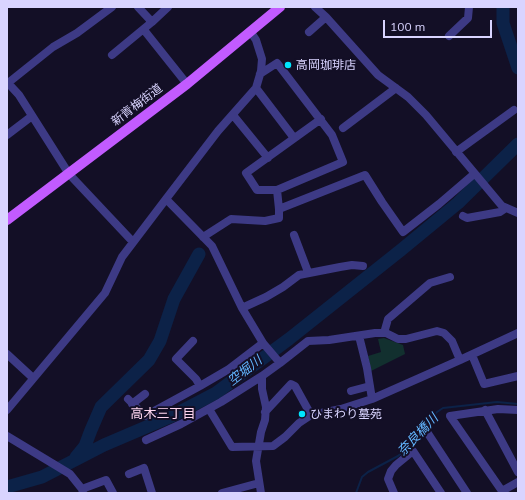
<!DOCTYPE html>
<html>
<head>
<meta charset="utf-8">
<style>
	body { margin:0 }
	#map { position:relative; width:525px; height:500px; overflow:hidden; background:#130f26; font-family:Mulish,sans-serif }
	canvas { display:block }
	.frame { position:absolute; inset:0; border:8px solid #d9d4ff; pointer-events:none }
	.scale { position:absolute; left:383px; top:20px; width:109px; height:18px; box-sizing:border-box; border:2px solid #d9d4ff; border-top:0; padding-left:5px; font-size:12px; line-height:14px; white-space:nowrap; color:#d9d4ff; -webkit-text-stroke:3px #130f26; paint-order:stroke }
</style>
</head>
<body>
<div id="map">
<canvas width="525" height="500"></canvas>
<div class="frame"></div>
<div class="scale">100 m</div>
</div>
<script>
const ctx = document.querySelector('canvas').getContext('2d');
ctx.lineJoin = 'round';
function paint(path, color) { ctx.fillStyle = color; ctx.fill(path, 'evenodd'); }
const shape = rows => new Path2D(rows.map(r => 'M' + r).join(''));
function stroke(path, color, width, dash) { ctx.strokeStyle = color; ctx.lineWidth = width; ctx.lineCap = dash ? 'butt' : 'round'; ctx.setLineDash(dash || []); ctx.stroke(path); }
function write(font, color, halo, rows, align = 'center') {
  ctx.font = font + ' Mulish,"Noto Sans JP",sans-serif'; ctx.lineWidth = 4; ctx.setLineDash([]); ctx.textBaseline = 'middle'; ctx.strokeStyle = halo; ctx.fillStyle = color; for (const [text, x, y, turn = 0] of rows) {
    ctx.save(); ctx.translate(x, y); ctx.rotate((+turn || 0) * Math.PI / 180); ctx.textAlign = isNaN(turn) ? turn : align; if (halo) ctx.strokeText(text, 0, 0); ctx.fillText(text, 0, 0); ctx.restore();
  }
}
paint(shape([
	[384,338,403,345,405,354,371,371,368,356,381,352,378,339]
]), '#12302f');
stroke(shape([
	[356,493,362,477,368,472,398,456,411,445,437,412,443,408,497,402,518,404]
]), '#0c2248', 2);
stroke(shape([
	[503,7,503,23,518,68],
	[76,457,85,446,91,430,101,407,149,360,160,341,174,299,199,254],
	[7,487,42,477,104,445,172,416,216,393,289,339,401,250,458,203,518,144]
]), '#0c2248', 13);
stroke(shape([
	[315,7,326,17,378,75,408,97,426,115,502,206,518,213],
	[152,22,168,7],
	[144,30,187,84],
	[309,32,326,17],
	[449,36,468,18,469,7],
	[112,55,152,22,138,7],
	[260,74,277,63,332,135,343,162,277,190],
	[7,82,19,95,69,174,133,242],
	[8,83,53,47,77,33,112,7],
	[256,88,294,138],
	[233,115,268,158],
	[343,128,396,88],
	[7,135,32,116],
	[456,152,514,110],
	[166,199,218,131,256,88,261,71,262,59,256,40,250,31],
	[279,209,365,175,382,202,403,232,439,204,474,174],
	[463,216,467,218,500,212,506,208],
	[294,235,308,272],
	[203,237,231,219,265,221,279,218,279,209,277,190,257,190,246,173,321,119],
	[242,308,266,297,283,287,299,275,340,267,352,265,363,266],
	[384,333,388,319,430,283,450,277],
	[359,336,367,368,372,399],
	[193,341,176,359,196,379,200,386],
	[7,354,33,378],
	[472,355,484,384,518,376],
	[351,391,370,386],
	[128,399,145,416,200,386,229,369,263,343],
	[132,404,145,394],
	[209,409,232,447,273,446,285,437,299,423,311,415,341,409,372,399,460,360],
	[7,410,105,293,122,257,166,199,212,246,242,308,263,343,280,363,308,341,329,340,375,333,386,333,398,339,406,339,437,331,444,333,452,341,460,360,518,333],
	[485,410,518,472],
	[518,410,498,409,450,416,502,491,518,482],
	[265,412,291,384,295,386,311,415],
	[427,432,467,493],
	[7,436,70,474,82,489,83,493],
	[146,440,181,424,221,402,262,376,280,363],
	[129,474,144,468,152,493],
	[82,489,106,480,113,493],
	[222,493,259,483],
	[261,493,256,461,261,432,265,420,266,407,262,389,262,376],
	[394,493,388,479,391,471,396,465,413,451,441,493]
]), '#3d3a85', 8);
stroke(shape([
	[7,220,187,84,280,7]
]), '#c25bff', 10);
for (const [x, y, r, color] of [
	[288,65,4,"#00e5ff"],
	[302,414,4,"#00e5ff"]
]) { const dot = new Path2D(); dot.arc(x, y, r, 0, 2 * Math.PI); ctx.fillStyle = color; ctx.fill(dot); stroke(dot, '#130f26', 1.5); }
write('12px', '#d9d4ff', '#130f26', [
	["高岡珈琲店",296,65],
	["ひまわり墓苑",310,414]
], 'left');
write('12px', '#d9d4ff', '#130f26', [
	["新青梅街道",137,105,-37]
]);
write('italic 13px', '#62b6ff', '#130f26', [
	["空堀川",245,371,-38],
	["奈良橋川",418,435,-46]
]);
write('13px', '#ffd6f0', '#130f26', [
	["高木三丁目",163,414]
]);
</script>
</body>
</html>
